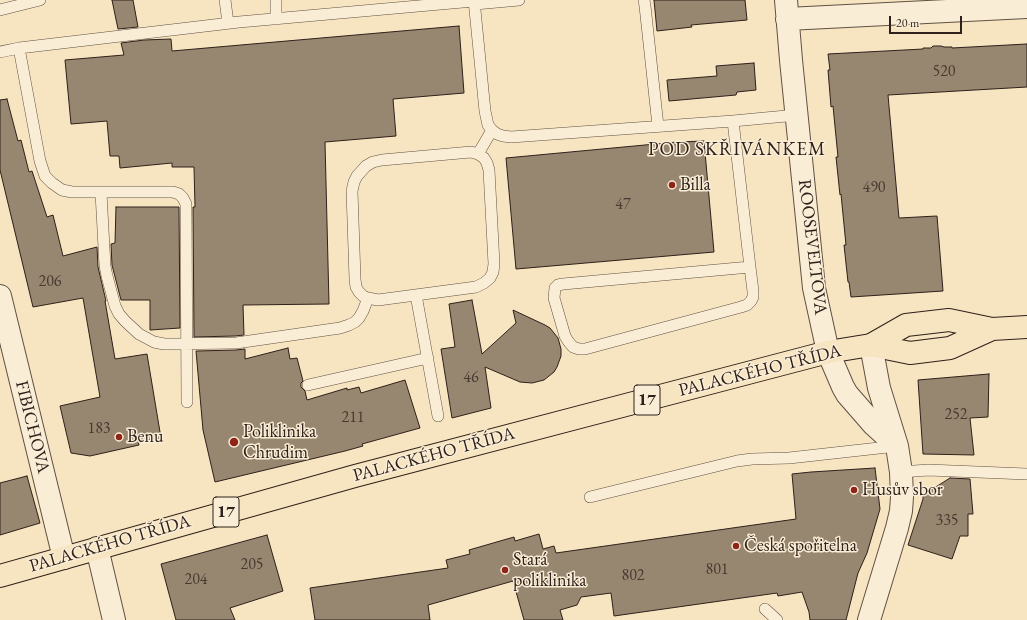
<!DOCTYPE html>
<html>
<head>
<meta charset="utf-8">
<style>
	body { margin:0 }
	#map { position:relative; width:1027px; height:620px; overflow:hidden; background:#f7e4c0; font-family:"EB Garamond",serif }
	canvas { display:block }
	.scale { position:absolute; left:889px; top:16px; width:73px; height:18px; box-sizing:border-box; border:2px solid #2e201a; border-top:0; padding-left:5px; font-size:12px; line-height:14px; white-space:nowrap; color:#2e201a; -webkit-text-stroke:3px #faedd6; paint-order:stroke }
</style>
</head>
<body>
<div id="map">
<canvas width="1027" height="620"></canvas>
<div class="scale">20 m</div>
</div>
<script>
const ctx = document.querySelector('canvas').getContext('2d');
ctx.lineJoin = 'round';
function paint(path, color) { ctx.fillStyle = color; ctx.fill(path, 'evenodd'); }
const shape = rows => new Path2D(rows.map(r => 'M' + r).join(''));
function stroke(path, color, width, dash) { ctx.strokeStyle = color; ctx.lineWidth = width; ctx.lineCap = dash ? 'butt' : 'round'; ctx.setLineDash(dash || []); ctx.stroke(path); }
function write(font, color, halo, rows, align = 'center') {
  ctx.font = font + ' "EB Garamond",serif'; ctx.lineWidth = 3; ctx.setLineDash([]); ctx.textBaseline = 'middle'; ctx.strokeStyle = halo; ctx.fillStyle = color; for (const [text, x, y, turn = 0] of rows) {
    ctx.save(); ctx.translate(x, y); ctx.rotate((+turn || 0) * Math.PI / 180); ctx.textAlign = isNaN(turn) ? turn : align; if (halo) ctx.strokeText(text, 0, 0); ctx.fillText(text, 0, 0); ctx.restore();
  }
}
const building = shape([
	[112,0,133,0,138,27,118,29,112,0],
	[654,0,745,0,747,20,691,25,692,27,657,31,654,0],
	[459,26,464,93,393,99,396,136,325,142,329,304,243,305,244,335,235,336,194,337,193,207,195,207,194,167,172,167,172,163,120,168,119,156,110,156,107,121,71,124,65,60,124,55,121,43,144,40,171,39,172,51,459,26],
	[1027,44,1027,87,888,95,899,218,937,216,943,291,851,297,849,282,848,282,844,245,846,245,841,194,840,195,836,157,838,157,833,106,831,107,828,70,830,70,828,54,923,49,923,48,931,48,933,46,941,46,944,47,952,47,952,48,1027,44],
	[754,63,756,90,737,92,736,95,669,101,667,80,717,76,716,66,754,63],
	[7,99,18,141,21,140,29,172,32,171,47,217,53,215,63,256,97,247,98,267,106,301,105,301,115,359,147,354,161,438,138,441,139,445,90,456,71,453,60,406,100,397,83,298,33,307,0,170,0,100,7,99],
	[704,141,714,252,516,269,506,158,677,142,704,141],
	[116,207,179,207,180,328,150,330,150,300,121,300,112,265,111,244,115,243,116,207],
	[472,300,482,354,516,323,513,310,545,325,550,328,558,338,561,349,561,356,557,367,554,372,544,380,532,383,520,382,485,367,491,408,452,418,441,349,455,347,449,304,472,300],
	[288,348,290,359,297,358,303,381,301,383,301,387,305,391,307,400,347,388,347,390,359,387,361,393,405,380,420,428,362,444,363,446,345,451,215,482,203,430,196,351,236,350,245,349,245,359,288,348],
	[989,374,988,417,970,418,974,455,923,454,918,380,989,374],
	[875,468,880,509,867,553,858,573,846,620,810,620,809,612,802,592,778,596,777,593,614,616,611,593,581,597,577,605,560,610,563,620,524,620,513,581,428,605,430,620,315,620,310,588,448,568,446,560,470,554,469,550,514,537,515,541,539,534,543,549,554,546,556,553,796,519,792,474,811,472,875,468],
	[27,476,40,523,0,535,0,483,27,476],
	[950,478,970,479,973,514,968,514,968,536,960,536,952,559,908,545,923,499,923,495,950,478],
	[267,535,283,591,230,608,235,620,176,620,161,564,267,535]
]);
paint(building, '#978670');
stroke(building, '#2e201a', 1);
const service = shape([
	[225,0,228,23],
	[276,0,276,19],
	[474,0,485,111,488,125,492,130,497,134,503,136,511,137,733,121,797,115],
	[644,0,645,6,658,126],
	[475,4,519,0],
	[0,10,40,0],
	[19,48,239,22,474,1],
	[0,52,19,48,40,161,45,176,52,183,62,190,72,192,173,192,179,194,183,198,186,204,187,402],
	[733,121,750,267,563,284,558,285,555,288,554,298,565,336,568,341,573,347,579,349,585,349,741,307,747,305,751,301,753,297,753,291,750,267],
	[471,152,478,154,484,158,487,163,489,170,494,264,493,272,490,278,484,283,476,287,378,300,368,298,363,296,359,292,356,287,355,279,352,191,354,182,357,176,366,166,373,162,382,160,471,152],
	[478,154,492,130],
	[101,193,105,266,107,276,115,306,119,314,125,321,139,334,154,342,164,344,236,343,340,328,349,325,355,322,359,318,363,311,368,298],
	[416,295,438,416],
	[308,385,428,358],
	[901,472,928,470,1027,474],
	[590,497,737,461,752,459,789,458,897,446],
	[765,609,777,620]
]);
const minor = shape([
	[786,0,791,60,814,288,828,352,843,387,847,394,874,425,897,446],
	[787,19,1027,7],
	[0,296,64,558],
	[97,548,114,620],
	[869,620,897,528,901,511,902,497,901,472,897,446,879,388,871,345]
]);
const primary = shape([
	[871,345,906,325,949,320,992,329,1027,327],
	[0,576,355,476,828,352,871,345,910,353,950,348,992,329]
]);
stroke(service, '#605144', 12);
stroke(minor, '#605144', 24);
stroke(primary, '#2e201a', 24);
stroke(service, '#faedd6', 11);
stroke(minor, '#faedd6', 22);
stroke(primary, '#f7e4c0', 22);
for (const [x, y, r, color] of [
	[672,185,4,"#8f2418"],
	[119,437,4,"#8f2418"],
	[234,442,5,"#8f2418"],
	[854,490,4,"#8f2418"],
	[736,546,4,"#8f2418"],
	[505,570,4,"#8f2418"]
]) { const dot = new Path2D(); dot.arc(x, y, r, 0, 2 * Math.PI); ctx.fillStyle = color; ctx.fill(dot); stroke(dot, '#faedd6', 1.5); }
write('16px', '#483a30', null, [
	["520",944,72],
	["490",874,188],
	["47",623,205],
	["206",50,282],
	["46",471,378],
	["252",956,415],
	["211",353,418],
	["183",99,429],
	["335",947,521],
	["205",252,565],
	["801",717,570],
	["802",633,576],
	["204",196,580]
]);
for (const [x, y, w] of [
	[647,400,26],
	[226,512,26]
]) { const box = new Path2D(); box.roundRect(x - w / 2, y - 15, w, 30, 3); ctx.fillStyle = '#faedd6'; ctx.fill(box); stroke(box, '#2e201a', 1); }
write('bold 17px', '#2e201a', null, [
	["17",647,400],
	["17",226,512]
]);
write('18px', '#2e201a', '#faedd6', [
	["Billa",680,185],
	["Poliklinika",243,432],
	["Chrudim",243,453],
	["Benu",127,437],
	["Husův sbor",862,490],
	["Česká spořitelna",744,546],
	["Stará",513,560],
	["poliklinika",513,581]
], 'left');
write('18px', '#2e201a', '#faedd6', [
	["ROOSEVELTOVA",812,247,83],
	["PALACKÉHO TŘÍDA",760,371,-14],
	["FIBICHOVA",32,427,76],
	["PALACKÉHO TŘÍDA",434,455,-15],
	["PALACKÉHO TŘÍDA",110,544,-16]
]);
ctx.letterSpacing = '1px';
write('19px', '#2e201a', '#faedd6', [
	["POD SKŘIVÁNKEM",737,150]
]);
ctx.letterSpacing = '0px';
</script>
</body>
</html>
